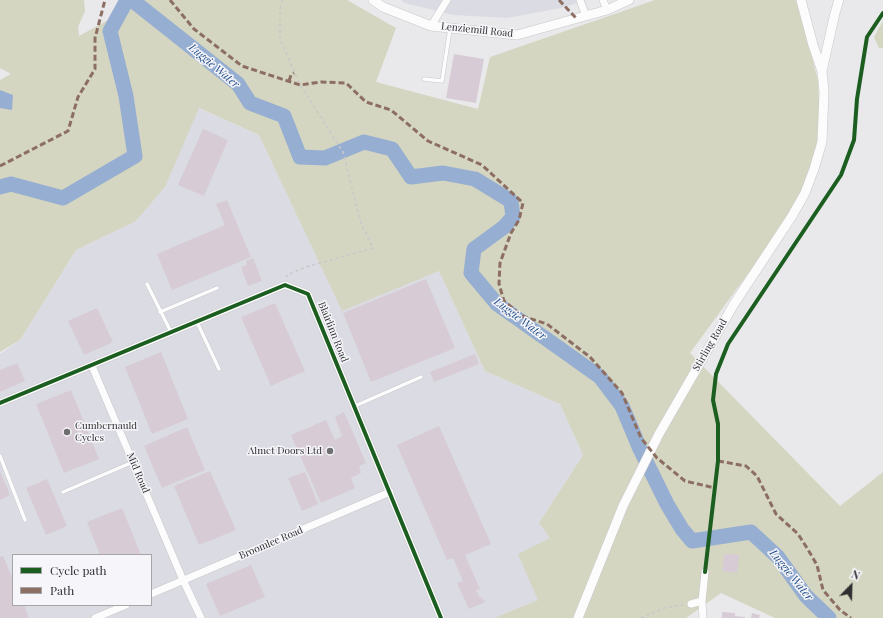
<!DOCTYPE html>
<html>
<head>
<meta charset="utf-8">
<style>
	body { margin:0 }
	#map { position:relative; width:883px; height:618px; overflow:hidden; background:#e9e9ec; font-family:"Playfair Display",serif }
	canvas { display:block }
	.legend { position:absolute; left:12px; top:554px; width:140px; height:52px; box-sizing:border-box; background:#f6f6fa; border:1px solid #a6a6a9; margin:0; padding:5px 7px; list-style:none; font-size:12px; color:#2e2e30 }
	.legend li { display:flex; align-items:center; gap:8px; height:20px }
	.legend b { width:20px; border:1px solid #a6a6a9 }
	.north { position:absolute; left:831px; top:566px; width:40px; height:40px; -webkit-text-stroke:3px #f6f6fa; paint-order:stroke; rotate:23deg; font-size:11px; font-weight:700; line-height:16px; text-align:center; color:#2e2e30 }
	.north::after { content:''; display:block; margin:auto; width:14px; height:18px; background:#2e2e30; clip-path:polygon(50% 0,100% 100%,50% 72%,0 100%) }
</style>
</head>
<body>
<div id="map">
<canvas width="883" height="618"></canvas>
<ul class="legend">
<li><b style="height:5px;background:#1b5e20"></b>Cycle path</li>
<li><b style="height:5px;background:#8d6e63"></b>Path</li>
</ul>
<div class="north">N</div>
</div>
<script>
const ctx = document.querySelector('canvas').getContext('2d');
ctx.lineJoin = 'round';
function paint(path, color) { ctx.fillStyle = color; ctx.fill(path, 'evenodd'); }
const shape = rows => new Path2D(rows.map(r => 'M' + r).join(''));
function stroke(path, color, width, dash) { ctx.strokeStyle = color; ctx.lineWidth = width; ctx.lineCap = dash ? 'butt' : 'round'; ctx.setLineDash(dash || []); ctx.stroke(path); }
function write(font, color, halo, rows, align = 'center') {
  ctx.font = font + ' "Playfair Display",serif'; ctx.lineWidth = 3; ctx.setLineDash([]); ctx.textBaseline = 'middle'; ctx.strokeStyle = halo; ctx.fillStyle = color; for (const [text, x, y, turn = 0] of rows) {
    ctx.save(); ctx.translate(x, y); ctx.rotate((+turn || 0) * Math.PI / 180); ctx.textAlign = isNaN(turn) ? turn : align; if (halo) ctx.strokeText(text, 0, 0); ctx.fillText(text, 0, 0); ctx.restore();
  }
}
paint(shape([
	[401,0,587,0,561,8,507,18,453,15,405,3],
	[198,108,259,135,342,310,439,271,485,371,560,404,583,455,539,523,550,538,538,600,494,618,0,618,0,354,20,340,76,250,136,221,165,187],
	[13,555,151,555,151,605,13,605]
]), '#dbdbe3');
paint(shape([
	[0,0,84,0,85,11,78,27,79,36,119,14,125,0,347,0,396,28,376,82,478,109,490,57,655,0,796,0,801,12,818,81,820,125,813,164,801,195,776,235,690,353,840,506,883,472,883,618,775,618,721,593,686,618,494,618,538,600,518,554,550,538,539,523,583,455,560,404,485,371,439,271,342,311,259,135,199,108,165,187,136,221,76,250,20,340,0,352,0,80,11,74,0,68],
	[883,21,883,48,879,48,874,37]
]), '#d4d6c1');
paint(shape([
	[0,90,13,95,12,110,0,108]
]), '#96aed1');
stroke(shape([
	[132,0,238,84,250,103,284,116,300,157,325,158,364,142,392,149,411,177,443,173,475,179,511,201,513,217,504,227,474,249,471,273,497,304,600,377,622,406,640,449,667,504,682,529,692,541,751,532,778,557,806,596,829,618],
	[0,187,11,184,63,198,135,156,126,96,110,31,127,0]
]), '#96aed1', 15);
paint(shape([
	[454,54,484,59,476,103,446,98],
	[203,129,228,140,204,196,178,185],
	[227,200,251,257,172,290,157,254,225,225,216,204],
	[253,258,262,281,248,286,241,267,247,265,246,261],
	[426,279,455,348,371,382,343,313],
	[275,303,305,371,271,386,241,317],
	[97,308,113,342,84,355,68,321],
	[161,352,188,419,152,434,125,367],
	[475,354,479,364,434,382,430,372],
	[17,363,25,381,0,392,0,370],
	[71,390,99,459,64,473,36,404],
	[344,412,366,463,359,466,361,473,351,478,355,488,321,503,291,435,326,420,335,440,342,436,335,417],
	[439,426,491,544,465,555,480,589,476,590,480,598,482,597,485,602,469,609,457,583,463,581,453,558,447,560,397,445],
	[187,427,205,470,162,488,144,446],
	[0,471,10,495,0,500],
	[210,471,236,530,199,545,174,486],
	[305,472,318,504,302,511,288,478],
	[47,479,67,526,46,535,26,488],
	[122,508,141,555,100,555,87,522],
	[724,554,739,555,737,573,722,571],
	[3,556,13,580,13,605,24,605,29,618,0,618,0,557],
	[251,565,265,597,220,616,206,584],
	[722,612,735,613,735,616,745,617,745,618,722,618],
	[752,613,760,615,759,618,751,618]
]), '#d7ccd5');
const service = shape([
	[424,79,442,81,450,29],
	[147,284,171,332],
	[160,312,217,288],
	[197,322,219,369],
	[355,406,421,377],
	[0,456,25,520],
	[63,492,133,462]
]);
const minor = shape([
	[580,0,586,16],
	[603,0,607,10],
	[431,26,447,0],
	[92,366,183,580,201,618],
	[0,403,285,285,308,294,441,618],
	[151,594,390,492],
	[691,604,702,601],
	[95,618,126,605],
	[703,618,702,601,705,572]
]);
const secondary = shape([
	[373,0,383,7,431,26,517,35,607,10,629,0],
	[801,0,813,45,822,71],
	[578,618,623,506,659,434,734,304,792,216,805,193,814,169,822,142,824,92,822,71,835,13,839,0]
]);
stroke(service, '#c7c7ca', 4.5);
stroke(minor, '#c7c7ca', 8);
stroke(secondary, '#c7c7ca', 10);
stroke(shape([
	[282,0,280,10,280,39,300,85,343,152,361,223,373,248,306,267,287,275,287,277],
	[641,618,664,608,683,605]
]), '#c8c8c8', 1.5, [3, 3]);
stroke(service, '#fcfcfc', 3.5);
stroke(minor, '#fcfcfc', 7);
stroke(secondary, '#fcfcfc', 9);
stroke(shape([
	[170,0,194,29,242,66,300,85,321,82,346,83,366,102,391,110,428,141,482,165,523,203,519,220,511,233,500,263,499,284,504,301,522,316,547,324,590,357,622,393,641,438,657,458,685,481,715,488],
	[559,0,576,18],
	[289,81,291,75,294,73],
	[0,166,68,131,78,97,95,69,95,38,105,0],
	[718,461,746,466,757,476,776,514,798,534,807,548,817,565,823,590,840,610,851,618]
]), '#8d6e63', 3, [6, 3]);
stroke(shape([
	[0,403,285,285,308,294,441,618],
	[705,572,718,461,718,424,713,400,716,374,728,344,841,175,854,140,857,99,867,37,883,13]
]), '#1b5e20', 4);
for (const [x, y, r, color] of [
	[67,432,4,"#6f6f72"],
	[330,451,4,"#6f6f72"]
]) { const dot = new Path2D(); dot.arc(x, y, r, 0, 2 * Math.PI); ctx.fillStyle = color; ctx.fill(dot); stroke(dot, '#f6f6fa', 1.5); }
write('10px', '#2e2e30', '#f6f6fa', [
	["Lenziemill Road",477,30,6],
	["Blairlinn Road",333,332,68],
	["Stirling Road",710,345,-60],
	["Mid Road",138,473,67],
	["Broomlee Road",271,543,-23]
]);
write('10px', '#2e2e30', '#f6f6fa', [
	["Cumbernauld",75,426],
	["Cycles",75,438],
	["Almet Doors Ltd",322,451,"right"]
], 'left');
write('italic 11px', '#214d8a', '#f6f6fa', [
	["Luggie Water",214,66,40],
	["Luggie Water",520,319,37],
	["Luggie Water",791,575,51]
]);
</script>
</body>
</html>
